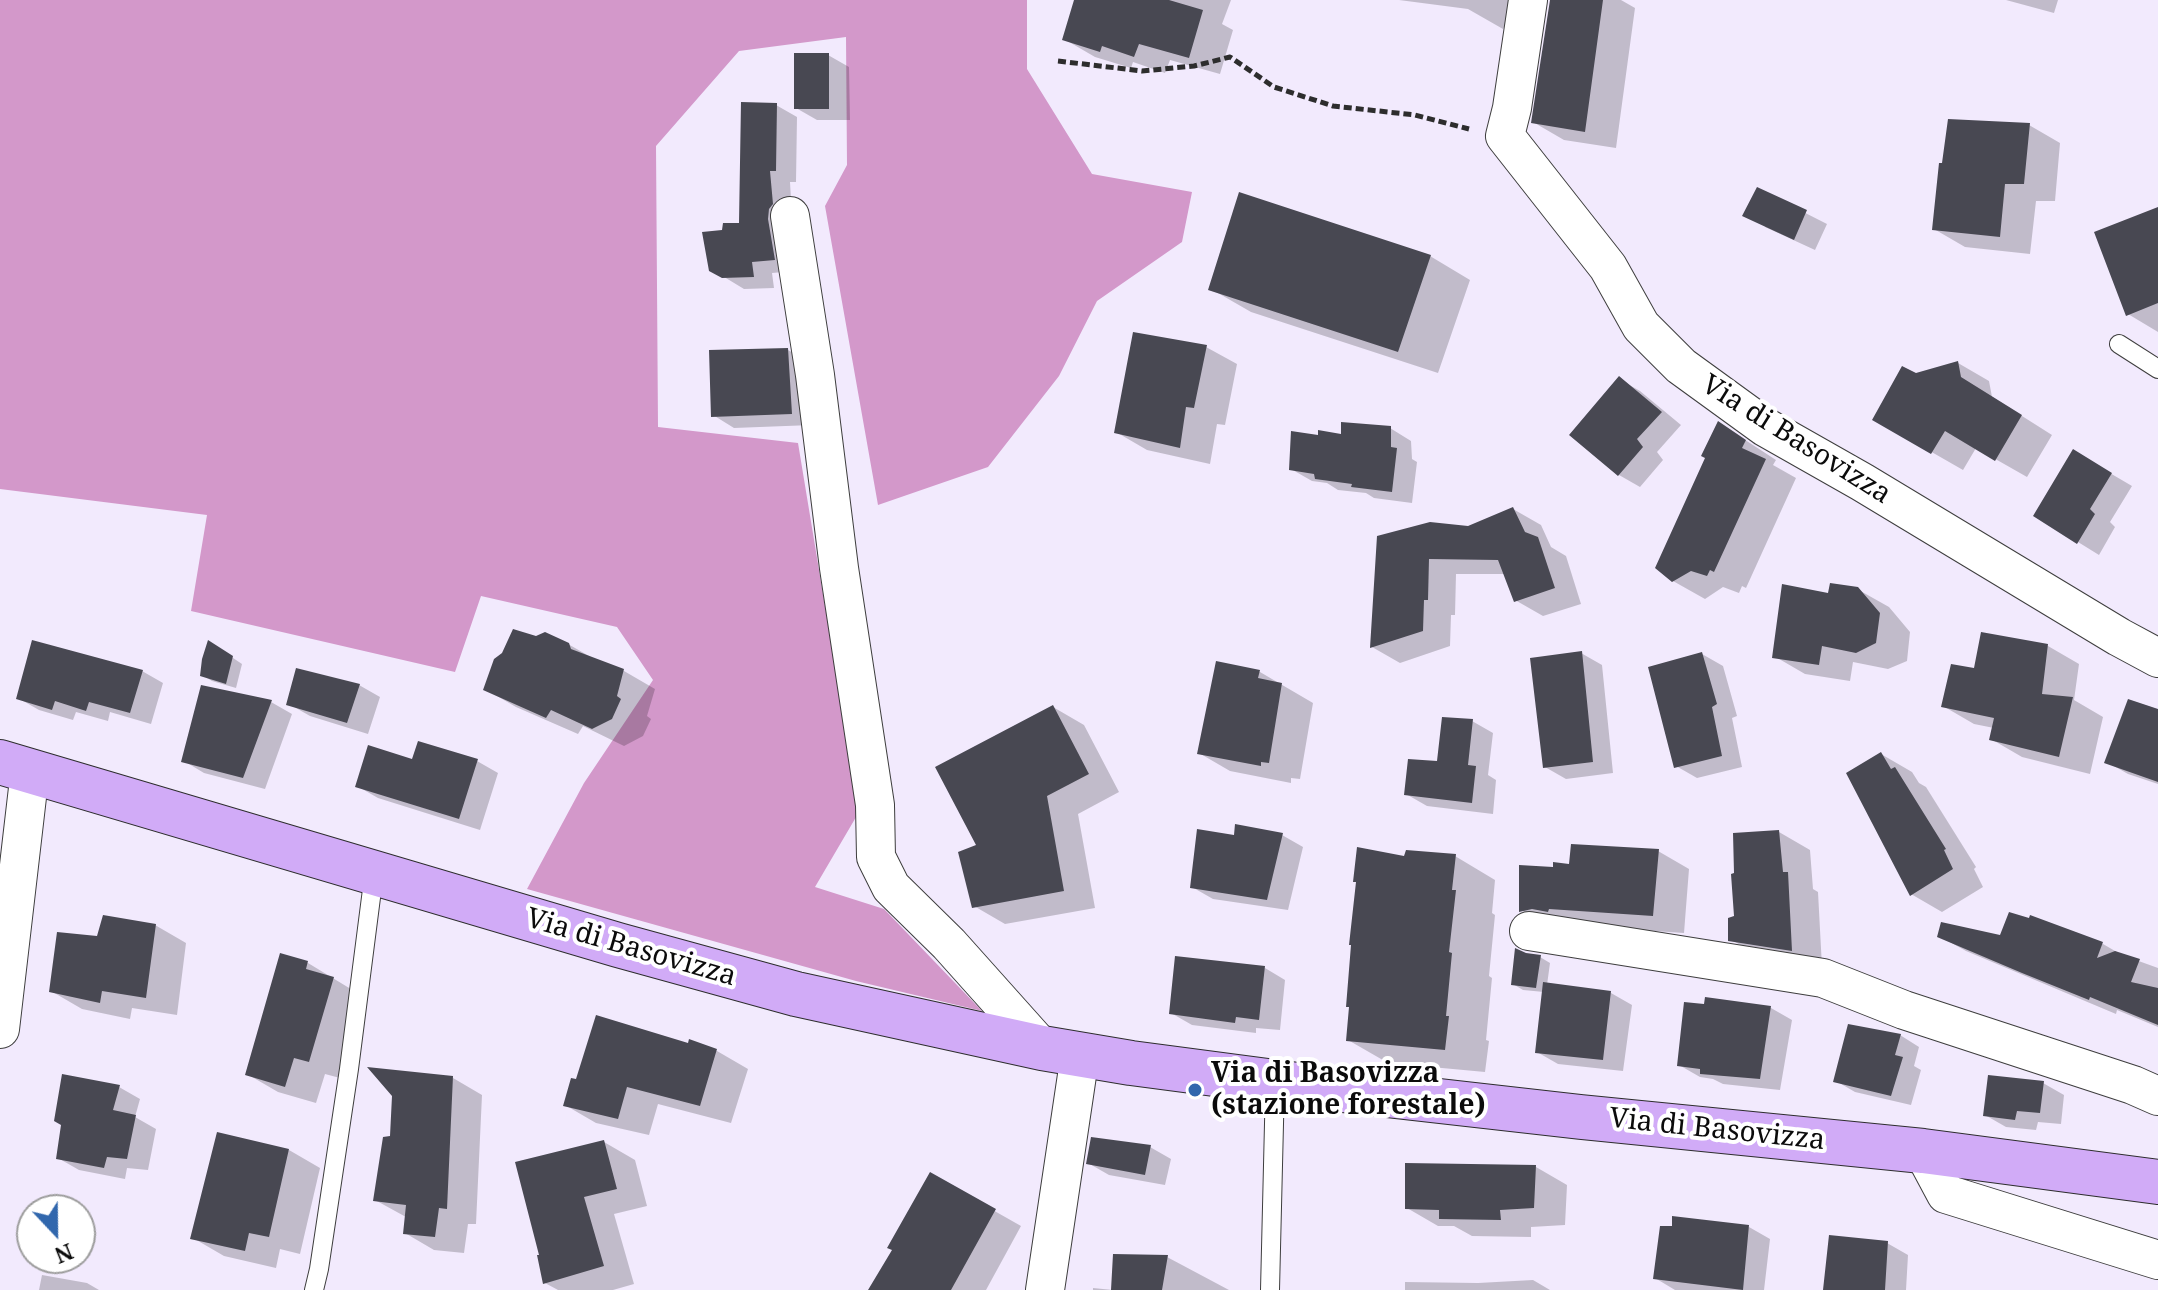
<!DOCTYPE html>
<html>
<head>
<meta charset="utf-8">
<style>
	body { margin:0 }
	#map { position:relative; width:2158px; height:1290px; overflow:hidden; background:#f2eafd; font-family:"Noto Serif",serif }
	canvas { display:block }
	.north { position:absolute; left:16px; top:1194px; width:80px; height:80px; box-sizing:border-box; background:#fff; border:2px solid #9d9d9d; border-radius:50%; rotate:158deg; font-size:22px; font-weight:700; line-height:32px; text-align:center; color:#0b0b0b }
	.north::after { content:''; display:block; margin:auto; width:28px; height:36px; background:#3167ad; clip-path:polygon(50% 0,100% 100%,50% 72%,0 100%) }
</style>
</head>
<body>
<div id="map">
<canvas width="2158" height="1290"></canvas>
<div class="north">N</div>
</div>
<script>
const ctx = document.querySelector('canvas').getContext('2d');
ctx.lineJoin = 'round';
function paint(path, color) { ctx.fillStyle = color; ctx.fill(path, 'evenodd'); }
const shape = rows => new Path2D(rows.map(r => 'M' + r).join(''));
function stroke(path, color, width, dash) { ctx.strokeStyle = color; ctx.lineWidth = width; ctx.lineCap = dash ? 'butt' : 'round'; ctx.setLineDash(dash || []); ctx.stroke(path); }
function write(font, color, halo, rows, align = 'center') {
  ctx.font = font + ' "Noto Serif",serif'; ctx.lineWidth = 8; ctx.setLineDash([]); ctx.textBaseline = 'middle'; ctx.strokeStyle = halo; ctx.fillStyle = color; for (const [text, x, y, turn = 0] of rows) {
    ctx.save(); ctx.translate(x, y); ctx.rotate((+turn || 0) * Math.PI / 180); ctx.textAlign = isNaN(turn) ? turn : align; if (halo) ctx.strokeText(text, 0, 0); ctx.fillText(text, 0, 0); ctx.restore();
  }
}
paint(shape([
	[0,0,1027,0,1027,69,1092,174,1192,192,1182,242,1097,301,1059,376,988,467,878,505,825,206,847,165,846,37,739,51,656,146,658,427,798,443,859,812,815,887,884,909,982,1011,856,981,527,889,584,783,653,680,617,627,481,596,455,672,191,611,207,515,0,489]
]), '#d398ca');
paint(shape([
	[1076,0,1231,0,1222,24,1233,30,1220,74,1170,60,1165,73,1133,62,1131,68,1095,57,1064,39],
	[1399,0,1517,0,1503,29,1468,9],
	[1551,0,1621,0,1635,8,1616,148,1564,140,1533,122],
	[2006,0,2058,0,2054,13],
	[828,55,849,67,850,120,817,120,796,108],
	[776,105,797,117,796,182,790,182,795,271,772,273,774,288,744,289,711,269,741,225],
	[2029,125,2060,143,2055,201,2036,201,2030,254,1965,247,1934,229],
	[1758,189,1827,224,1815,250,1765,227],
	[2158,209,2158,332,2128,314],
	[1430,256,1470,280,1438,373,1251,312,1211,289],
	[1206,347,1237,364,1225,425,1217,424,1210,464,1147,450,1116,432],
	[788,350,809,362,812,425,734,428,713,415],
	[1958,363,1989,381,1992,397,2052,435,2027,477,1976,448,1963,470,1874,419,1916,375],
	[1619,379,1640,391,1681,425,1657,452,1663,460,1640,487,1619,475],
	[1719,423,1776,460,1773,465,1796,478,1746,588,1742,586,1739,593,1723,587,1705,599,1673,581],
	[1390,428,1411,441,1412,459,1417,462,1412,503,1374,498,1366,493,1338,490,1327,483,1312,481,1291,469,1320,438,1343,436],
	[2074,452,2132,486,2110,522,2115,527,2099,555,2036,516],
	[1513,509,1541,525,1551,547,1566,556,1581,604,1543,616,1515,600,1505,574,1456,574,1455,615,1451,615,1450,646,1400,663,1372,647,1379,538,1468,528],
	[1857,589,1889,607,1910,632,1907,661,1888,669,1853,662,1850,681,1805,674,1774,656,1829,595],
	[1982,634,2048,646,2079,664,2074,700,2103,717,2090,774,2022,757,1991,739,1994,728,1974,724,1943,706,1975,670],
	[568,644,596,660,624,671,655,689,647,716,651,719,643,736,624,746,583,726,578,734,516,707,485,689],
	[218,648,242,664,236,688,212,681,202,675],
	[1581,653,1602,665,1613,773,1566,779,1545,767],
	[1702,654,1723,666,1737,716,1732,718,1742,767,1697,778,1676,766],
	[1217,663,1260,672,1313,703,1300,779,1291,778,1291,783,1230,771,1199,753],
	[142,671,163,683,151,724,110,712,108,721,76,712,73,720,39,710,18,698],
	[359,685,380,697,368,734,310,716,289,704],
	[271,702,292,714,265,789,204,773,184,761],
	[1053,707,1084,725,1119,792,1078,814,1095,908,1005,924,974,906,979,846],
	[2158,712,2158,784,2128,774,2107,762],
	[1472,721,1493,733,1488,775,1496,780,1493,814,1427,806,1406,794,1439,763],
	[1881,754,1912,772,1919,783,1926,787,1976,867,1974,869,1983,887,1942,912,1911,894],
	[477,761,498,773,480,830,378,798,357,786],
	[1779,832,1810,850,1813,889,1818,892,1822,967,1761,957,1730,939,1736,918],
	[1282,835,1303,847,1288,910,1213,899,1192,887,1235,837],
	[1658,851,1689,869,1684,933,1579,926,1552,928,1521,910,1555,869],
	[1455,856,1495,880,1492,913,1495,915,1489,976,1492,978,1486,1040,1489,1041,1485,1072,1388,1063,1348,1040],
	[2031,918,2103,944,2122,955,2158,968,2158,1027,2117,1010,2116,1014,1966,951,1939,936,2002,937,2030,921],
	[155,925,186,943,177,1015,132,1008,130,1019,82,1009,51,991,98,938],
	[282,956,308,963,364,997,340,1078,325,1074,316,1103,278,1092,247,1074],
	[1540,957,1550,963,1547,985,1611,993,1632,1005,1623,1071,1558,1064,1537,1052,1544,992,1523,990,1513,984],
	[1265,968,1285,980,1280,1030,1256,1028,1256,1033,1192,1025,1171,1013],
	[1707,1000,1771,1008,1792,1020,1780,1090,1723,1084,1713,1079,1700,1077,1679,1065,1706,1006],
	[1900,1035,1919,1047,1914,1066,1921,1070,1911,1105,1855,1092,1836,1081],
	[691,1042,717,1051,748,1069,731,1123,658,1104,649,1135,596,1123,565,1105,690,1045],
	[453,1078,482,1095,476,1224,468,1224,464,1253,434,1250,405,1233,406,1217,375,1200,392,1138],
	[2043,1083,2064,1095,2061,1124,2038,1122,2036,1130,2006,1127,1985,1115],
	[119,1087,140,1099,135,1117,156,1129,148,1170,127,1168,125,1179,79,1170,58,1158,64,1124],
	[604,1142,635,1160,647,1206,614,1214,634,1284,613,1290,558,1290,545,1283],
	[1150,1147,1171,1159,1165,1185,1109,1175,1088,1163],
	[289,1150,320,1168,300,1254,280,1249,276,1268,224,1256,193,1238],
	[1536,1167,1567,1185,1565,1225,1531,1227,1531,1237,1472,1236,1454,1226,1438,1226,1407,1208],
	[931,1175,1021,1226,986,1290,871,1290,894,1249],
	[1749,1227,1770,1239,1764,1290,1675,1290,1655,1278],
	[1887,1243,1908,1255,1906,1290,1825,1290],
	[1167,1257,1229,1290,1093,1290,1093,1288,1113,1290],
	[42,1275,87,1283,99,1290,39,1290],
	[1533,1280,1550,1290,1405,1290,1405,1282,1478,1283]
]), '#0003');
paint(shape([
	[1074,0,1169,0,1203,10,1189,58,1139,44,1134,57,1102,46,1100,52,1062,40],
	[1550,0,1603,0,1585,132,1531,123],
	[794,53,829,53,829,109,794,109],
	[741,102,777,103,776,171,770,171,773,204,769,209,768,219,775,260,752,262,754,277,722,278,709,271,702,232,722,230,723,223,739,223],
	[1948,119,2030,123,2024,184,2005,184,2000,237,1932,230,1939,163,1942,163],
	[1757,187,1807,210,1794,240,1742,216],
	[1239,192,1431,255,1398,352,1208,290],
	[2158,207,2158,303,2126,316,2094,232],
	[1133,332,1207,345,1194,408,1186,407,1180,448,1114,433],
	[788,348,792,414,711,417,709,350],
	[1958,361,1961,377,2022,415,1995,461,1945,431,1931,454,1872,420,1902,366,1916,373],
	[1619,376,1662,412,1637,439,1643,447,1618,476,1569,435],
	[1718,421,1746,440,1742,448,1766,459,1714,572,1710,570,1707,576,1691,571,1672,582,1655,568,1705,458,1701,456],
	[1341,422,1391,426,1391,447,1397,448,1392,492,1351,487,1352,484,1315,479,1314,474,1289,470,1291,431,1318,435,1318,430,1341,434],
	[2073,449,2112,473,2090,509,2095,514,2077,544,2033,516],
	[1513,507,1525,532,1538,537,1555,588,1514,602,1498,560,1429,559,1428,600,1424,600,1423,631,1370,648,1377,536,1430,522,1468,526],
	[1830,583,1858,587,1880,613,1876,643,1856,653,1822,646,1819,665,1772,658,1782,584,1828,593],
	[513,629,536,636,545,632,569,643,571,649,624,669,617,696,621,699,612,719,592,729,551,710,546,718,483,690,494,659,502,653],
	[1981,632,2048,644,2042,694,2073,697,2059,757,1989,740,1994,718,1941,707,1951,664,1974,668],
	[32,640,143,670,130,713,89,702,86,711,55,701,52,710,16,699],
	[208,640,233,656,226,684,200,676,202,659],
	[1582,651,1593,762,1543,768,1530,658],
	[1702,652,1717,704,1712,707,1722,756,1674,768,1648,667],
	[1216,661,1260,670,1258,678,1282,683,1269,763,1261,762,1261,766,1197,754],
	[296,668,360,684,347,723,286,705],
	[201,685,272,700,243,778,181,762],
	[2128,699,2158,709,2158,782,2104,763],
	[1053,705,1089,774,1047,796,1064,891,972,908,958,852,976,845,935,767],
	[1442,717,1473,719,1468,765,1476,766,1472,803,1404,795,1408,759,1437,761],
	[418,741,478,759,459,819,355,787,368,745,412,759],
	[1881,752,1891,769,1895,767,1946,849,1944,850,1953,869,1910,896,1846,773],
	[1235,824,1283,833,1267,900,1190,888,1197,829,1234,835],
	[1779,830,1783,872,1788,872,1792,951,1728,941,1728,918,1734,916,1731,874,1734,873,1733,833],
	[1571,844,1659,849,1653,916,1549,909,1548,912,1532,909,1519,912,1519,865,1553,867,1553,862,1569,864],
	[1357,847,1404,856,1406,850,1456,854,1452,890,1456,890,1449,952,1452,953,1446,1016,1449,1016,1445,1050,1346,1041,1349,1007,1346,1007,1351,945,1349,945,1356,882,1353,882],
	[2009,912,2029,918,2030,915,2103,942,2097,958,2115,951,2140,959,2131,982,2158,988,2158,1025,2090,997,2089,1000,2022,973,1937,937,1941,922,2000,935],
	[103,915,156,924,146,998,102,991,100,1003,49,992,57,932,97,936],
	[1515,948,1526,953,1541,955,1536,988,1511,985],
	[280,953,308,961,306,969,334,977,309,1062,294,1058,285,1087,245,1075],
	[1175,956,1265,966,1259,1020,1236,1017,1235,1023,1169,1014],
	[1543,982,1611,991,1603,1060,1535,1053],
	[1705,997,1771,1006,1760,1079,1700,1074,1700,1069,1677,1066,1684,1002,1704,1004],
	[596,1015,688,1043,689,1039,717,1049,700,1106,627,1087,618,1119,563,1106,571,1078,576,1079],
	[1848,1024,1901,1034,1895,1055,1903,1057,1891,1096,1833,1082],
	[367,1067,453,1076,447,1209,439,1208,435,1237,403,1234,406,1205,373,1201,383,1137,390,1136,392,1096],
	[62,1074,120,1085,113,1110,136,1115,127,1159,107,1157,104,1168,56,1159,61,1125,54,1121],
	[1988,1075,2044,1081,2040,1113,2017,1111,2015,1120,1983,1116],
	[217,1132,289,1149,269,1237,249,1233,245,1251,190,1239],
	[1091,1137,1151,1145,1145,1175,1086,1164],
	[604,1140,617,1189,584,1197,604,1266,543,1284,537,1255,539,1255,515,1162],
	[1405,1163,1536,1165,1534,1208,1500,1210,1501,1220,1439,1219,1439,1210,1405,1209],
	[930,1172,996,1209,951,1290,868,1290,892,1250,887,1248],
	[1672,1216,1749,1225,1743,1290,1653,1279,1660,1226,1672,1226],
	[1829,1235,1888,1241,1885,1290,1823,1290],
	[1113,1254,1168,1255,1162,1290,1111,1290]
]), '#484852');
const lane = shape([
	[2119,344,2158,369],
	[314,1290,319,1269,349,1069,374,874],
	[1270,1290,1275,1082]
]);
const street = shape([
	[1528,0,1512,108,1505,136,1608,267,1641,326,1681,366,1765,427,1862,482,2119,637,2158,658],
	[790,216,815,375,839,568,875,805,876,857,891,887,949,944,1042,1048],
	[1529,931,1823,978,1904,1010,2133,1085,2158,1096],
	[0,1029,30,771],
	[1923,1151,1946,1194,2158,1260],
	[1045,1290,1080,1055]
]);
const secondary = shape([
	[0,762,618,945,796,994,1042,1048,1131,1063,1298,1085,1581,1117,1923,1151,2158,1182]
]);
stroke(lane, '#3e3e3e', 20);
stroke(street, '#3e3e3e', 40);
stroke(secondary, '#2d2d2d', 46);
stroke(shape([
	[1058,61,1142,71,1194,66,1230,57,1274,87,1333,106,1415,115,1469,129]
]), '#2d2d2d', 5, [8, 4]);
stroke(lane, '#fff', 18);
stroke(street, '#fff', 38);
stroke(secondary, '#d1abf7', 44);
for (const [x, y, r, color] of [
	[1195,1090,8,"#3167ad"]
]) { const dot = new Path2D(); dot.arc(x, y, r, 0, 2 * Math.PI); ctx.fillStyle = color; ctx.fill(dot); stroke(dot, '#fff', 3); }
write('28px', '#0b0b0b', '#fff', [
	["Via di Basovizza",1796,440,32],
	["Via di Basovizza",631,948,16],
	["Via di Basovizza",1717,1130,6]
]);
write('bold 28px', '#0b0b0b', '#fff', [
	["Via di Basovizza",1211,1074],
	["(stazione forestale)",1211,1106]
], 'left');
</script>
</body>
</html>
